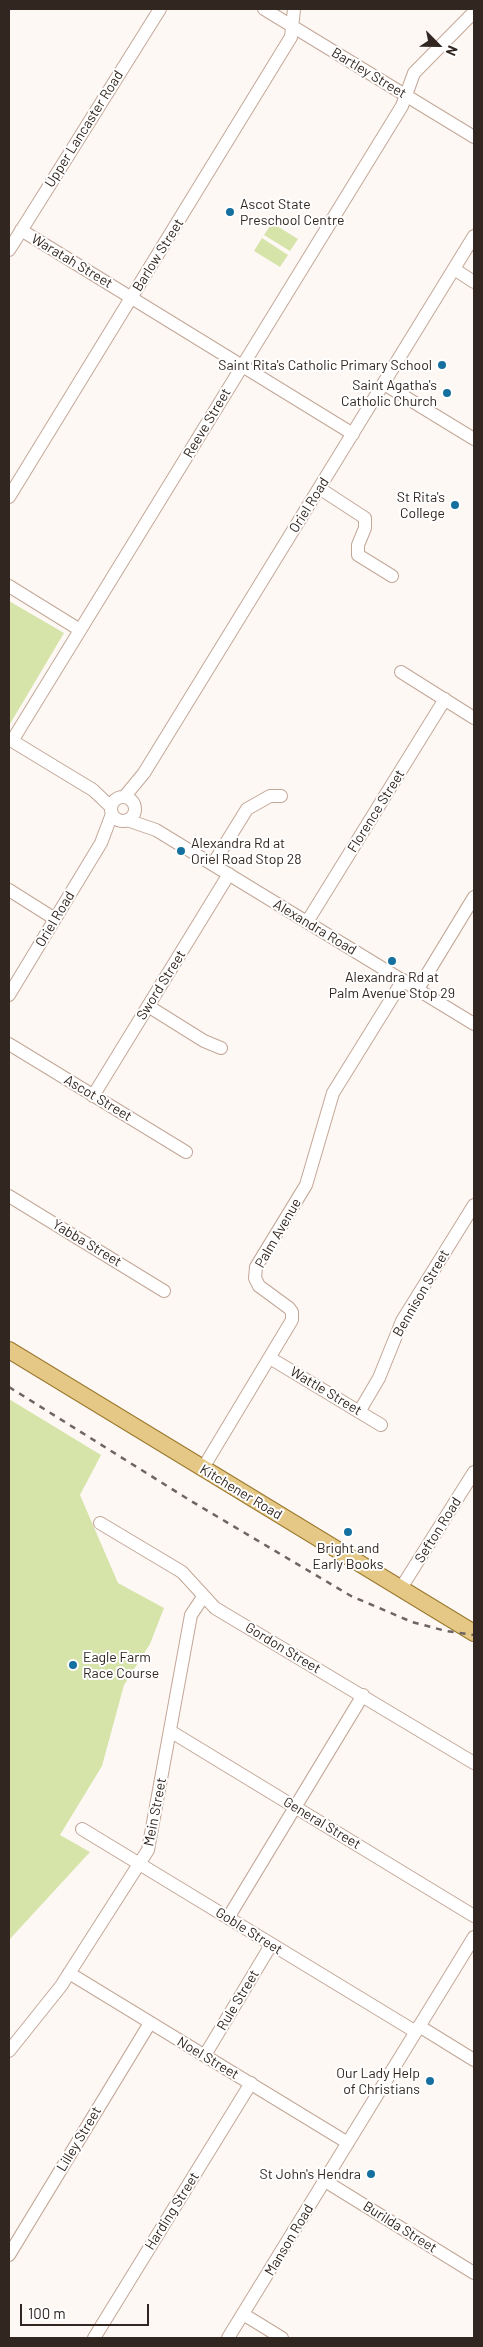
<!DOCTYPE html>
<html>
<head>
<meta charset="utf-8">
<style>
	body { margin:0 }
	#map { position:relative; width:483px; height:2347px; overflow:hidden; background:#fef8f5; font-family:Barlow,sans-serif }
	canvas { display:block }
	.frame { position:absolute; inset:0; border:10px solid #312620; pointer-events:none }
	.north { position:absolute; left:413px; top:20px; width:50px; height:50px; -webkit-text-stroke:4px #fff; paint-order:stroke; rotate:113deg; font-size:14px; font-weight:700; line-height:20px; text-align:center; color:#312620 }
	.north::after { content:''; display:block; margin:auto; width:18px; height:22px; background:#312620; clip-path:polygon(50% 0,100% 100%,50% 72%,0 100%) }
	.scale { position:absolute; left:20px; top:2304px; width:129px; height:22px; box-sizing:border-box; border:2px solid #312620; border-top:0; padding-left:6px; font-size:15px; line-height:18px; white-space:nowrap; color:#312620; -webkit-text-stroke:4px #fff; paint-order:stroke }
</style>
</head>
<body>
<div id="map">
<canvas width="483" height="2347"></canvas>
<div class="frame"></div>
<div class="north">N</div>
<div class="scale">100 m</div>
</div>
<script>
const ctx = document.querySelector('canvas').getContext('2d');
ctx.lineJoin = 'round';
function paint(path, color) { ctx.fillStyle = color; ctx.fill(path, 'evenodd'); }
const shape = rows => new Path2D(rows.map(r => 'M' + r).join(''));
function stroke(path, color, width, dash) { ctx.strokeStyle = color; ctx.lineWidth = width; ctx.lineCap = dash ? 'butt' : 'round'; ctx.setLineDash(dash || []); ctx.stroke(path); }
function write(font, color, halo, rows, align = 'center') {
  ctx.font = font + ' Barlow,sans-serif'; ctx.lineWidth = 4; ctx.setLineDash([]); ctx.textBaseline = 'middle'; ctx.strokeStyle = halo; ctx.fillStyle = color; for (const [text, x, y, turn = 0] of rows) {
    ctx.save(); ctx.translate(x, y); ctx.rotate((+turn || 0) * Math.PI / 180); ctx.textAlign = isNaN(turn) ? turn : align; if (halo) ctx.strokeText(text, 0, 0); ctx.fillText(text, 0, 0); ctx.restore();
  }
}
paint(shape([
	[272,223,298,239,290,251,264,235],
	[262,238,288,255,280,267,254,251],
	[9,601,64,633,10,724,9,723],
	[9,1399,101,1455,80,1495,118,1583,164,1608,150,1644,124,1685,102,1766,60,1835,90,1852,9,1940]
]), '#d6e4aa');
const minor = shape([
	[264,9,474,137],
	[21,230,353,434],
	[9,250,160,9],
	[454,269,474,282],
	[384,384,474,439],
	[319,488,365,518,365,528,358,545,358,555,392,576],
	[9,497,291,37,294,9],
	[9,586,80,630],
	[401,672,474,718],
	[9,739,93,790,111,807],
	[12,741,402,106,414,73,474,12],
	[125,796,144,773,474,236],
	'111 809a12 12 0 1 1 24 0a12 12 0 1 1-24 0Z',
	[127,820,156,830,474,1024],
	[213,864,247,809,270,796,281,796],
	[9,890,55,919],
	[307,922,445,699],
	[418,989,474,897],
	[9,995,101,843,112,814],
	[148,1006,204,1041,221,1048],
	[9,1044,186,1152],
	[93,1096,229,874],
	[9,1196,164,1291],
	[270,1358,381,1425],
	[359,1412,379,1378,402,1321,474,1205],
	[203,1468,292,1320,292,1312,289,1308,259,1286,255,1278,256,1267,306,1185,333,1093,403,980],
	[100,1523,182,1572,215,1608,474,1763],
	[401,1588,474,1472],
	[170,1731,474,1916],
	[82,1829,416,2032],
	[228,1918,363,1695],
	[69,1973,348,2143],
	[419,2026,474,2060],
	[9,2051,61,1986,148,1850,191,1615,203,1597],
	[205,2055,271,1945],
	[325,2181,474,2273],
	[9,2255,150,2023],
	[243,2314,282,2338],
	[94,2338,251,2083],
	[228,2338,474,1937]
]);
const major = shape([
	[9,1350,474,1633]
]);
stroke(minor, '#c3a797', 14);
stroke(major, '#9a782d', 18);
stroke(minor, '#fff', 12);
stroke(major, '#e5c885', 16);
stroke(shape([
	[9,1387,191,1501,351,1596,412,1622,446,1631,474,1635]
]), '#6f6560', 2.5, [6, 6]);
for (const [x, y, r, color] of [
	[230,212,5,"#15709f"],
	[442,365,5,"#15709f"],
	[447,393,5,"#15709f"],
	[455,505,5,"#15709f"],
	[181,851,5,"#15709f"],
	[392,961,5,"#15709f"],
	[348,1532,5,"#15709f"],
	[73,1665,5,"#15709f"],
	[430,2081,5,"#15709f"],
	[371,2174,5,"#15709f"]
]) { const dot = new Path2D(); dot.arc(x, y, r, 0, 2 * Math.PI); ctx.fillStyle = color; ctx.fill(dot); stroke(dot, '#fff', 2); }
write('14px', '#312620', '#fff', [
	["Bartley Street",369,73,31],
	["Upper Lancaster Road",84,129,-58],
	["Barlow Street",158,255,-58],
	["Waratah Street",72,261,31],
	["Reeve Street",207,423,-59],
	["Oriel Road",309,505,-58],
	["Florence Street",376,811,-58],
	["Oriel Road",55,919,-59],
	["Alexandra Road",315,927,31],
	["Sword Street",161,985,-58],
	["Ascot Street",98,1098,31],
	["Palm Avenue",278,1233,-60],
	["Yabba Street",87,1243,31],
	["Bennison Street",421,1293,-60],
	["Wattle Street",326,1391,31],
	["Kitchener Road",241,1492,31],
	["Sefton Road",438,1530,-58],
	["Gordon Street",283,1648,31],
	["Mein Street",155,1812,-79],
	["General Street",322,1823,31],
	["Goble Street",249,1931,32],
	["Rule Street",238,2000,-59],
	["Noel Street",208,2058,31],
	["Lilley Street",79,2139,-59],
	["Harding Street",172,2211,-58],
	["Burilda Street",400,2227,32],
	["Manson Road",289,2240,-59]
]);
write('14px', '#312620', '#fff', [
	["Ascot State",240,204,"left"],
	["Preschool Centre",240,220,"left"],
	["Saint Rita's Catholic Primary School",432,365],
	["Saint Agatha's",437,385],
	["Catholic Church",437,401],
	["St Rita's",445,497],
	["College",445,513],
	["Alexandra Rd at",191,843,"left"],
	["Oriel Road Stop 28",191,859,"left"],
	["Alexandra Rd at",392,977,"center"],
	["Palm Avenue Stop 29",392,993,"center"],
	["Bright and",348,1548,"center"],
	["Early Books",348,1564,"center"],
	["Eagle Farm",83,1657,"left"],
	["Race Course",83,1673,"left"],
	["Our Lady Help",420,2073],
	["of Christians",420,2089],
	["St John's Hendra",361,2174]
], 'right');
</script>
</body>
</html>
